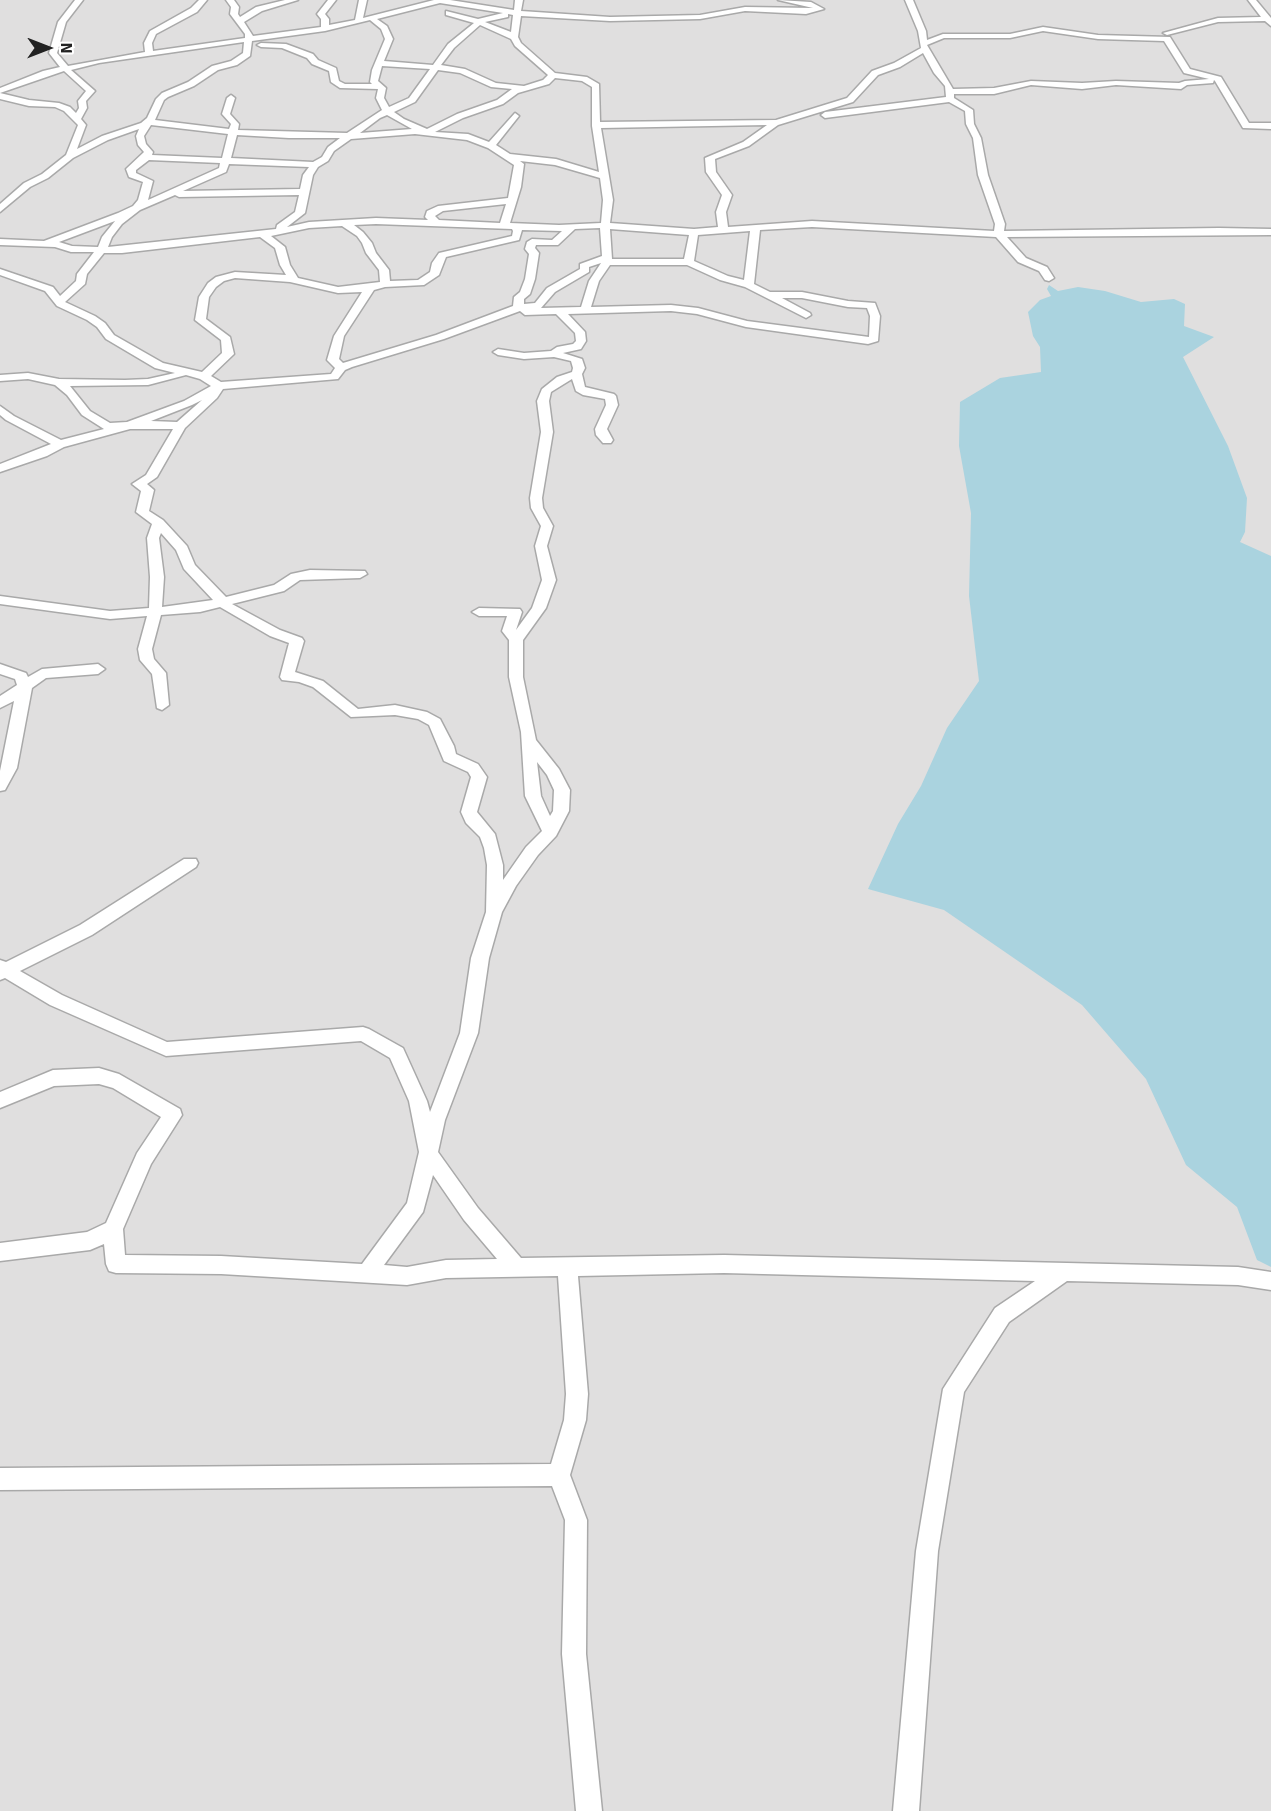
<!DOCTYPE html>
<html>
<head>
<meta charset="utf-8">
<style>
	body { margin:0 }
	#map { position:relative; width:1271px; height:1811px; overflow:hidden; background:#f2efe9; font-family:Signika,sans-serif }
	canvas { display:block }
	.north { position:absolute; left:18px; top:18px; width:60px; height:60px; -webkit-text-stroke:4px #fff; paint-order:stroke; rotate:90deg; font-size:16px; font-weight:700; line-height:24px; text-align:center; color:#222 }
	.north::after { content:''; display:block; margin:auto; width:21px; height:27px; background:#222; clip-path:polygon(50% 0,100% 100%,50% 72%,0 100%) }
</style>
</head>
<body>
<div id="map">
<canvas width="1271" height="1811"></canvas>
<div class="north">N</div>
</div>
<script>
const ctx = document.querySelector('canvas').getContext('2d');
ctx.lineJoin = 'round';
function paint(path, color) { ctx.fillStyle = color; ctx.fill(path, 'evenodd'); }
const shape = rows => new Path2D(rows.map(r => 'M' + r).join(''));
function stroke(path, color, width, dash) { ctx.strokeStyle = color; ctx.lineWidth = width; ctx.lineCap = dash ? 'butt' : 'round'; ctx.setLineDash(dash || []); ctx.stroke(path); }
paint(shape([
	[0,0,1271,0,1271,1811,0,1811]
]), '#e0dfdf');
paint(shape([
	[1049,285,1058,291,1078,287,1105,291,1141,302,1174,299,1185,304,1184,326,1214,337,1183,357,1228,446,1247,498,1245,532,1240,542,1271,556,1271,1267,1257,1260,1237,1207,1186,1165,1146,1079,1082,1005,944,910,868,889,898,824,921,786,947,728,979,681,969,596,971,513,959,446,960,402,1000,378,1041,372,1040,347,1033,336,1028,312,1040,300,1051,296,1047,289]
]), '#aad3df');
const minor = shape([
	[75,0,83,0,66,22,57,53,68,66,145,52,144,43,150,31,191,8,199,0,207,0,197,12,156,34,152,43,153,51,245,38,245,34,230,14,231,7,226,0,234,0,239,7,238,14,240,17,256,7,285,0,298,0,262,11,244,22,253,36,321,27,321,19,317,14,328,0,336,0,325,14,329,19,329,25,355,20,359,0,367,0,363,18,434,0,450,0,514,10,515,0,523,0,521,11,610,17,700,15,745,7,813,8,778,0,811,2,824,9,806,14,745,11,700,19,610,21,521,16,518,37,521,43,555,73,587,77,599,84,600,122,776,120,847,98,872,71,894,63,921,48,918,31,905,0,913,0,926,31,927,40,943,34,1010,34,1043,27,1098,35,1170,37,1190,69,1221,77,1249,123,1271,123,1271,129,1243,128,1215,81,1214,80,1213,83,1187,85,1181,89,1116,85,1082,89,1031,85,994,94,954,94,954,98,973,110,974,124,981,138,988,175,1005,224,1004,231,1219,228,1271,229,1271,235,1007,237,1026,258,1047,267,1054,278,1049,281,1045,280,1039,271,1018,262,996,237,812,227,760,230,754,284,770,292,802,292,848,301,875,303,880,316,878,341,868,344,746,327,697,314,671,311,568,314,585,332,586,341,581,349,563,353,582,359,585,368,582,374,585,387,614,394,616,396,618,405,607,429,613,440,611,443,603,443,596,435,595,429,606,405,605,399,583,395,576,391,572,379,551,392,549,401,553,432,542,498,543,508,553,526,547,546,556,580,546,608,523,640,523,677,536,740,559,769,570,790,569,811,556,836,538,855,516,886,502,912,489,958,478,1033,445,1120,438,1152,478,1208,521,1258,724,1255,1238,1267,1271,1272,1271,1290,1238,1285,1067,1281,1009,1322,964,1392,938,1551,919,1811,893,1811,916,1551,943,1389,995,1308,1035,1281,724,1273,578,1276,588,1394,586,1420,570,1475,587,1520,586,1654,602,1811,576,1811,562,1654,565,1520,552,1486,0,1490,0,1468,551,1464,564,1420,566,1394,558,1276,446,1278,407,1285,221,1274,116,1273,109,1271,106,1264,104,1244,90,1250,0,1261,0,1243,87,1232,106,1223,137,1153,161,1117,113,1088,99,1084,54,1086,0,1108,0,1092,53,1070,99,1068,119,1074,180,1109,182,1115,151,1164,123,1229,125,1255,221,1256,362,1264,407,1203,419,1152,409,1101,390,1058,361,1041,166,1056,50,1005,5,978,0,980,0,960,6,962,80,925,184,859,196,859,198,863,196,867,92,935,20,971,62,995,167,1042,363,1027,369,1029,403,1048,427,1101,430,1112,460,1033,471,958,486,912,487,865,484,848,480,837,466,823,461,812,471,777,468,772,444,761,429,725,418,719,395,715,351,717,313,687,299,682,282,680,280,677,289,643,270,636,220,607,200,612,161,615,152,649,154,659,166,673,169,705,162,710,157,708,152,674,140,660,138,649,147,616,110,619,0,604,0,596,110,611,149,608,150,577,147,538,152,524,136,512,141,491,132,484,146,475,173,429,130,429,64,447,47,456,0,472,0,464,51,444,6,420,0,415,0,406,14,416,61,440,104,429,82,415,67,395,55,385,28,379,0,381,0,375,28,373,59,379,125,380,148,379,175,373,155,368,106,339,97,327,87,320,57,306,45,291,0,275,0,269,53,287,60,296,76,281,77,274,94,252,71,252,55,247,0,245,0,239,44,241,118,213,133,206,138,200,143,182,129,177,126,169,144,152,138,145,136,136,139,129,108,140,73,158,48,178,30,187,0,212,0,204,24,183,42,174,66,155,78,125,64,111,55,107,29,106,0,99,0,88,43,71,60,67,49,53,58,22,75,0],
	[440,3,503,13,478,19,446,11,446,15,474,23,448,44,433,65,384,61,393,39,387,26,377,19,440,3],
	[508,14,513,15,511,32,485,22,508,17,508,14],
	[370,20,381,29,385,39,372,70,370,82,372,84,345,84,339,81,336,68,318,60,313,54,286,44,261,43,257,45,261,47,282,48,307,58,312,64,329,71,331,82,340,88,378,89,376,98,382,110,347,133,238,130,239,124,230,114,235,98,231,95,227,98,222,114,231,124,229,129,155,120,164,100,168,97,194,86,218,70,237,65,250,56,252,41,325,31,370,20],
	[480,25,511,39,515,46,548,75,543,80,524,86,496,83,465,69,441,65,454,48,480,25],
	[1043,31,1098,39,1164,41,1184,73,1209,79,1185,81,1179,83,1116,81,1082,83,1031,81,994,88,953,89,927,45,944,38,1010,38,1043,31],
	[244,42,243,53,231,61,212,66,188,82,162,93,156,99,147,118,141,123,102,136,77,149,86,125,81,119,87,108,86,101,95,91,71,70,99,63,244,42],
	[923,53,934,73,945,86,946,97,825,112,821,115,825,118,949,102,965,111,966,124,973,138,978,175,995,224,994,231,812,221,728,227,726,212,732,195,716,172,715,159,749,146,778,125,853,102,878,75,900,67,923,53],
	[382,66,430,69,409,98,389,107,384,98,386,88,378,81,382,66],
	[438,70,460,73,491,87,512,89,497,100,457,114,427,129,404,119,394,112,415,102,438,70],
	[64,71,86,91,78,101,79,108,76,113,70,107,59,103,29,100,0,93,64,71],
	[555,78,582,81,592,87,592,126,599,172,556,159,510,154,496,145,519,116,515,113,489,142,468,134,435,132,463,118,503,104,518,93,549,84,555,78],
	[387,115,412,129,360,133,380,118,387,115],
	[151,125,228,134,222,158,152,155,153,152,146,144,144,136,151,125],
	[767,125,743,142,705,158,706,172,722,195,716,212,718,227,694,229,610,223,613,200,601,128,767,125],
	[415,134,467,140,488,148,514,165,508,198,438,206,427,211,425,217,428,220,376,218,309,222,287,227,305,213,313,175,318,167,328,161,334,151,351,139,415,134],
	[237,135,289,138,340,138,328,147,322,157,313,162,231,158,237,135],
	[149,160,220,163,219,168,148,200,153,181,136,173,136,170,149,160],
	[520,161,555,165,600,178,603,200,601,223,559,225,510,223,521,187,524,164,520,161],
	[229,164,309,167,303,175,300,189,183,191,226,172,229,164],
	[175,195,179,197,299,195,295,212,277,225,276,229,108,247,112,237,122,224,140,210,175,195],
	[506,204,500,223,439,220,435,216,443,211,506,204],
	[115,221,102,237,98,247,72,246,59,242,115,221],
	[376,224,512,229,513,231,512,236,439,253,432,263,430,272,418,280,390,281,389,270,376,253,372,243,363,232,354,225,376,224],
	[342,226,357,236,362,243,366,253,379,270,380,282,338,287,298,278,290,265,285,247,271,236,309,228,342,226],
	[600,228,602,256,580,264,580,269,547,288,535,303,524,304,524,299,530,294,535,279,539,253,535,248,536,245,558,245,575,229,600,228],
	[610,229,689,235,684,259,612,259,610,229],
	[522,230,562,231,552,240,532,239,527,242,525,249,529,254,525,279,520,292,514,297,513,306,436,335,343,363,339,359,344,336,374,290,385,287,424,285,439,275,446,257,519,240,522,230],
	[750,231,744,280,728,276,694,261,698,235,750,231],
	[260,237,275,248,280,265,286,275,235,272,216,277,208,283,199,297,195,320,221,340,222,353,202,372,163,363,114,335,105,323,95,316,65,302,85,284,87,274,104,253,122,253,260,237],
	[601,263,589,281,581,307,541,308,555,292,589,272,589,267,601,263],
	[610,265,687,265,720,280,745,287,806,318,811,315,810,313,782,298,802,298,848,307,867,308,870,316,869,337,747,321,698,308,671,305,591,307,599,281,610,265],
	[235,278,290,282,338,293,362,292,334,336,327,360,335,368,331,374,221,382,211,376,234,354,230,337,206,319,209,297,216,287,224,281,235,278],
	[520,311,525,315,556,314,575,333,576,341,573,344,557,347,551,351,524,353,498,349,493,352,498,355,524,359,554,357,571,361,573,368,572,372,557,377,542,389,537,401,541,432,530,498,531,508,541,526,535,546,542,580,532,608,516,630,522,612,520,609,479,608,472,612,479,616,507,616,502,631,509,640,509,677,521,732,525,796,542,831,526,847,503,880,503,865,495,834,477,812,487,777,478,764,456,754,454,746,440,719,427,712,395,705,358,709,323,681,295,672,304,641,302,638,280,630,232,604,284,591,300,580,360,578,367,574,365,571,310,570,291,574,274,585,226,597,195,565,187,546,163,520,149,511,154,490,147,484,157,477,185,428,217,398,223,389,338,379,345,370,352,367,444,339,520,311],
	[186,375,200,379,211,386,184,401,127,422,110,423,90,411,70,386,148,385,186,375],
	[202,400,177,422,151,421,192,405,202,400],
	[161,533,176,550,184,569,213,600,162,607,164,577,159,538,161,533],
	[537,762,547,775,554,790,553,811,550,816,541,796,537,762],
	[433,1175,464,1220,497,1259,446,1260,407,1267,384,1265,423,1212,433,1175],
	[1248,0,1256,0,1271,18,1271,26,1265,21,1218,22,1167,35,1163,33,1218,18,1261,17,1248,0],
	[0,664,26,673,28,677,42,669,98,664,105,669,98,674,46,678,32,688,17,768,5,790,0,791,0,771,14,701,0,708,0,696,17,685,15,679,0,674,0,664]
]);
stroke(minor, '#a9a9a9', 3);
paint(minor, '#fff');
</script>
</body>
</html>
